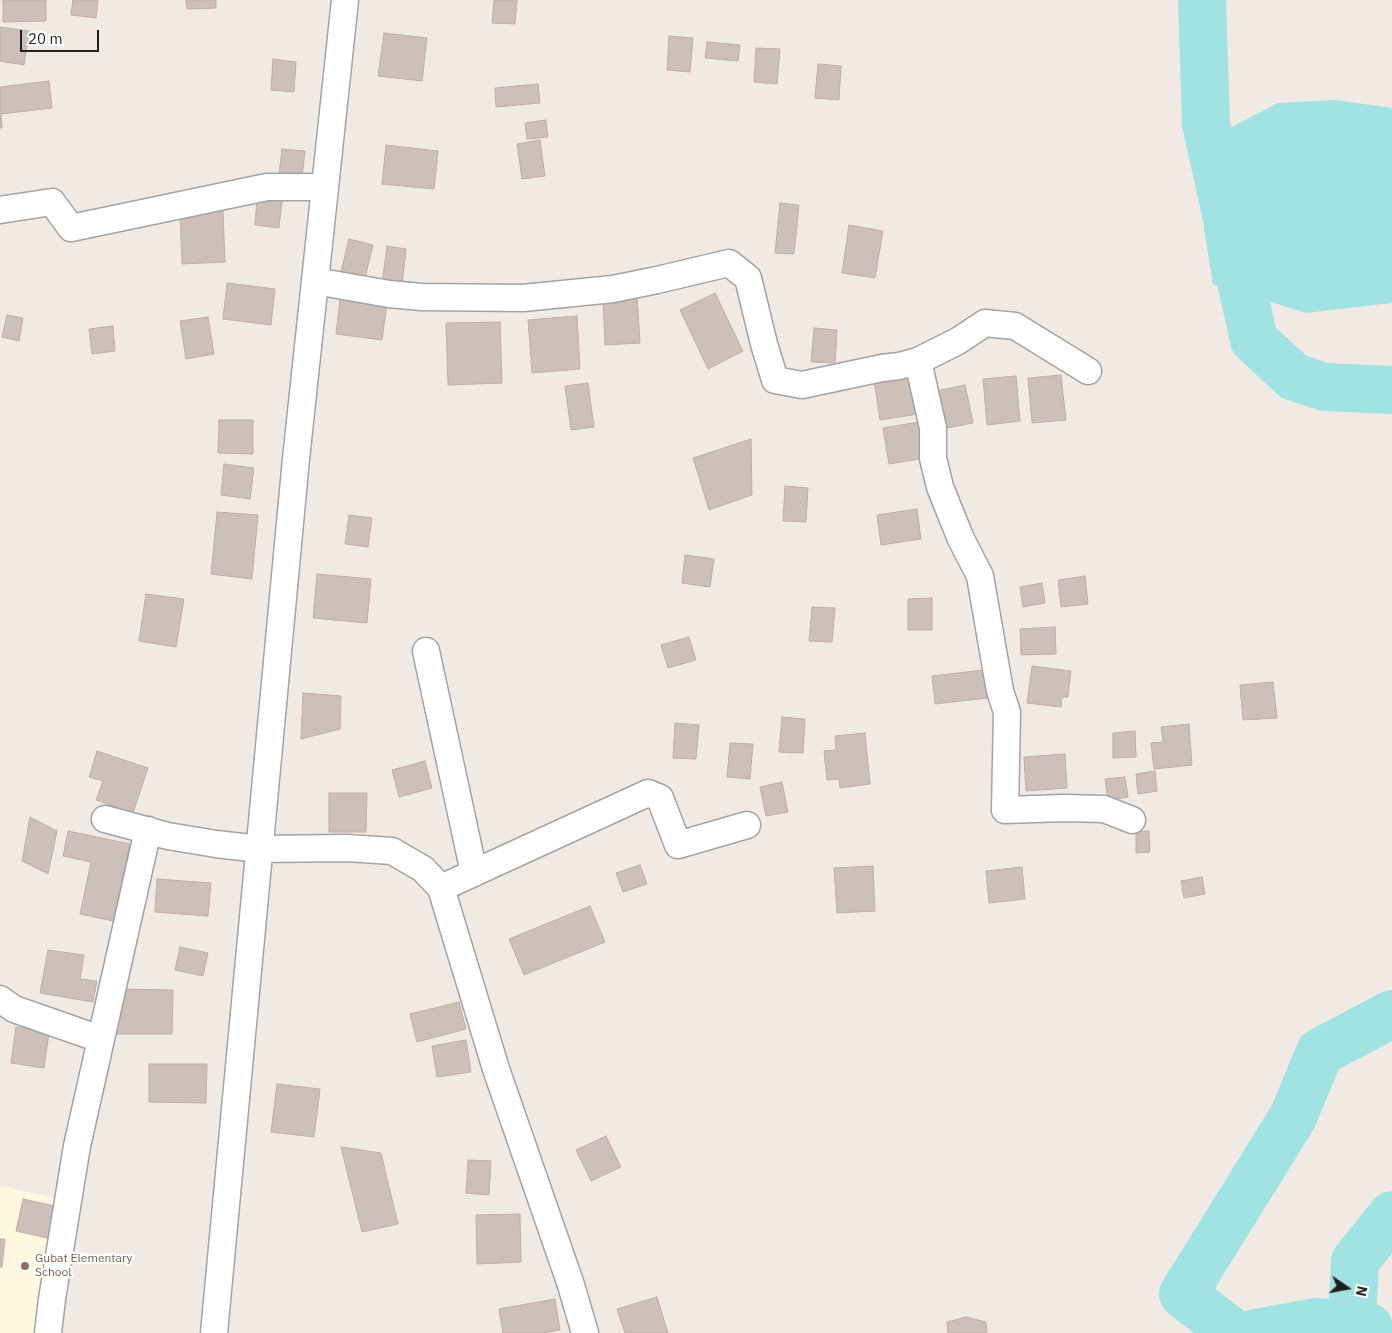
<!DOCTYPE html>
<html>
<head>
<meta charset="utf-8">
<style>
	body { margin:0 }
	#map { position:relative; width:1392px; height:1333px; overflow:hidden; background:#f1eae4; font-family:"IBM Plex Sans",sans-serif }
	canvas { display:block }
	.north { position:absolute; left:1322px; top:1263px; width:50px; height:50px; -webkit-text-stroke:4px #fff; paint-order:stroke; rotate:102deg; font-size:14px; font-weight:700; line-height:20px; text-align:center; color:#1f1f1f }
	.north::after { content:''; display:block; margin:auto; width:18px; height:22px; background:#1f1f1f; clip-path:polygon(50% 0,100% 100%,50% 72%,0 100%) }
	.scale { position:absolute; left:20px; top:30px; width:79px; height:22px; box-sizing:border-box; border:2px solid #1f1f1f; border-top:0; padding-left:6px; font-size:15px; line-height:18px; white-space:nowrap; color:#1f1f1f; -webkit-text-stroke:4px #fff; paint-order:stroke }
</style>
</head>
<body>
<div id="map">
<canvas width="1392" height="1333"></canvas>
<div class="north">N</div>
<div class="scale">20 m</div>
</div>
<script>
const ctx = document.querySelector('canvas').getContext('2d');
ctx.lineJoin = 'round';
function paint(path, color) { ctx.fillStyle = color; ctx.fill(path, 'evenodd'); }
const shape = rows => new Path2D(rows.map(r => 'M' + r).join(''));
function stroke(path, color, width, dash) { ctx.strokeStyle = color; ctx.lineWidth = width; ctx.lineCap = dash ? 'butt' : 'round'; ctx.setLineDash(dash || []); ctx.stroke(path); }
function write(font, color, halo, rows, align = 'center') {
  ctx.font = font + ' "IBM Plex Sans",sans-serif'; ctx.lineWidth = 4.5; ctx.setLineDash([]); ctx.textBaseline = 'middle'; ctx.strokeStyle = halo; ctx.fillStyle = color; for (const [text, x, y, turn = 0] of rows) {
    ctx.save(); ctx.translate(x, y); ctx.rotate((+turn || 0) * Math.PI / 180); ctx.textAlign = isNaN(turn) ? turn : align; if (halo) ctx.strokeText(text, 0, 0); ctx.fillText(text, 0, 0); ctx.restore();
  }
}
paint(shape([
	[0,1186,61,1199,39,1333,0,1333]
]), '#fff8df');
paint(shape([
	[1336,100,1392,108,1392,303,1306,313,1213,284,1204,229,1206,184,1216,135,1278,103]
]), '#a1e2e2');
stroke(shape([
	[1202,0,1206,124,1254,340,1294,377,1325,387,1392,390],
	[1352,1325,1355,1261,1392,1215],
	[1233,1333,1183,1294,1293,1117,1320,1052,1392,1014],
	[1255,1333,1316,1322,1369,1327,1366,1333]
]), '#a1e2e2', 48);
const building = shape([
	[3,0,46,0,46,21,3,22,3,0],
	[73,0,98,0,96,18,71,15,73,0],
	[186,0,216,0,216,8,187,9,186,0],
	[494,0,517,0,515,24,492,23,494,0],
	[0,27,29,31,24,65,0,61,0,27],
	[384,33,427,38,422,81,378,76,384,33],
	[669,36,693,38,690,72,667,70,669,36],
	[707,42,740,45,738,61,705,58,707,42],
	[756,48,780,49,777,84,754,82,756,48],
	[273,59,296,62,294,92,271,90,273,59],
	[818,64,841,66,839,100,815,98,818,64],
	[49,81,52,108,1,114,2,128,0,128,0,87,49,81],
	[538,84,540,103,496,107,495,88,538,84],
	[546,120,548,137,527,139,525,123,546,120],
	[540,140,545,176,522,179,517,144,540,140],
	[386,145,438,151,434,189,382,184,386,145],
	[282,149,305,151,302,177,279,175,282,149],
	[257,198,282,200,279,228,255,225,257,198],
	[780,203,799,205,794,254,775,253,780,203],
	[223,211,225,262,182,264,180,212,223,211],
	[849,225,883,231,875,278,842,273,849,225],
	[349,239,373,245,364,282,340,276,349,239],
	[387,246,406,249,402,285,382,283,387,246],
	[227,283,275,289,271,325,223,319,227,283],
	[341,291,388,296,382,340,336,334,341,291],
	[715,293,743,351,708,369,680,310,715,293],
	[637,294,640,343,605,345,603,296,637,294],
	[7,315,23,318,19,341,2,337,7,315],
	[577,316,580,369,532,373,528,320,577,316],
	[208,317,214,354,186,359,180,321,208,317],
	[500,322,502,383,448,385,446,323,500,322],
	[113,326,115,351,92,354,89,329,113,326],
	[814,328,837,330,835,363,811,362,814,328],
	[912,375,918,414,880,420,874,380,912,375],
	[1061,375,1066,420,1032,423,1028,378,1061,375],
	[1016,376,1020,421,987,425,983,379,1016,376],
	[588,383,594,427,571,430,565,386,588,383],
	[965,385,973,423,942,429,935,391,965,385],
	[219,420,253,420,253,454,218,453,219,420],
	[919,422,925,458,889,464,883,428,919,422],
	[751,439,752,495,709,510,693,458,751,439],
	[224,464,254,468,250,499,221,495,224,464],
	[785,486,808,488,806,522,783,521,785,486],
	[917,509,921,539,881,545,877,515,917,509],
	[217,512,258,515,252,579,211,574,217,512],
	[349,515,372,518,368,547,345,544,349,515],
	[685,555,714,559,710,587,682,583,685,555],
	[317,574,371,579,367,623,313,618,317,574],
	[1085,576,1088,604,1061,607,1058,580,1085,576],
	[1042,583,1045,603,1023,607,1020,587,1042,583],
	[146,594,184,599,176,647,139,641,146,594],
	[932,598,932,630,908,630,908,599,932,598],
	[812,607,835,608,832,642,809,641,812,607],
	[1055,627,1056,654,1021,655,1020,629,1055,627],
	[689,637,696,660,668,668,661,645,689,637],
	[1032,666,1071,671,1068,697,1062,697,1061,707,1027,703,1032,666],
	[983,670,987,698,935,704,932,676,983,670],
	[1273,682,1277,718,1243,720,1240,685,1273,682],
	[303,693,341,696,340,729,301,739,303,693],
	[782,717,805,719,803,753,779,752,782,717],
	[675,723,699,725,696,759,673,758,675,723],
	[1189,724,1192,765,1154,769,1151,743,1163,742,1161,727,1189,724],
	[1135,731,1136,757,1113,758,1113,733,1135,731],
	[865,733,870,784,840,788,839,779,827,780,824,751,836,750,835,736,865,733],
	[730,743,753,744,750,779,727,777,730,743],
	[97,751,148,768,133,813,96,800,103,781,89,777,97,751],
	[1065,754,1067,788,1026,791,1024,757,1065,754],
	[425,761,432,788,399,797,392,770,425,761],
	[1155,771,1157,791,1138,794,1136,774,1155,771],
	[1125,777,1128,797,1108,800,1105,779,1125,777],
	[782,782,788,812,766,816,760,787,782,782],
	[329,793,367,793,366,832,329,832,329,793],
	[30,817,57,831,48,874,22,861,30,817],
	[68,831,130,844,113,921,80,914,91,862,63,856,68,831],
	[1136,831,1149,831,1150,852,1136,853,1136,831],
	[640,865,647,884,623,892,616,873,640,865],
	[873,866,875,911,837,913,834,868,873,866],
	[1022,867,1025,899,989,903,986,871,1022,867],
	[1202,877,1205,894,1184,898,1181,881,1202,877],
	[157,879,211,883,208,916,155,912,157,879],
	[590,906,605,942,524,975,509,939,590,906],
	[180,947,208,953,203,976,175,970,180,947],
	[48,950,84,955,80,979,97,981,93,1002,40,993,48,950],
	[118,989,173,990,172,1034,117,1034,118,989],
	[459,1002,466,1029,417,1042,410,1014,459,1002],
	[16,1027,49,1033,44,1068,11,1063,16,1027],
	[466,1040,471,1072,437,1077,432,1046,466,1040],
	[149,1064,207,1064,206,1103,149,1102,149,1064],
	[277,1084,320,1089,314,1137,271,1132,277,1084],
	[606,1136,621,1167,591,1181,576,1150,606,1136],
	[341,1147,381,1153,398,1224,362,1232,341,1147],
	[468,1160,491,1161,489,1195,466,1193,468,1160],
	[23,1199,59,1207,52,1239,16,1231,23,1199],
	[520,1214,521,1262,477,1264,476,1215,520,1214],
	[0,1239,5,1239,2,1267,0,1267,0,1239],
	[657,1297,668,1333,625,1333,617,1309,657,1297],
	[555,1299,560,1330,542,1333,503,1333,499,1309,555,1299],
	[966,1317,986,1322,987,1333,948,1333,947,1322,966,1317]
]);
paint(building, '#cdbfba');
stroke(building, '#c4aca5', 1);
const street = shape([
	[0,210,52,202,71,228,267,187,325,187],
	[315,281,389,294,422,297,523,298,613,289,657,280,729,263,748,278,764,344,775,380,802,385,882,368,899,366,918,361,933,428,933,458,940,487,950,512,961,539,980,576,1000,691,1007,712,1005,810,1064,808,1104,809,1132,820],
	[918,361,958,341,985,323,1015,326,1088,371],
	[426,651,474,873],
	[105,819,168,836,216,844,259,849,347,848,392,851,423,869,441,888,496,1069,571,1285,585,1333],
	[441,888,648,793,660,798,678,845,747,825],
	[0,999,14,1009,100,1039],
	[48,1333,52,1299,77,1146,148,830],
	[214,1333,296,459,345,0]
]);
stroke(street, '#a3a3a3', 29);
stroke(street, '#fff', 26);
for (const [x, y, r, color] of [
	[25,1266,5,"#8d6e63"]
]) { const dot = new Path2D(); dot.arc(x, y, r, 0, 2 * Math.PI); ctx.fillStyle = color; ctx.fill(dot); stroke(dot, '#fff', 2); }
write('12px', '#785e54', '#fff', [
	["Gubat Elementary",35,1259],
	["School",35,1273]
], 'left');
</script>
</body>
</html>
